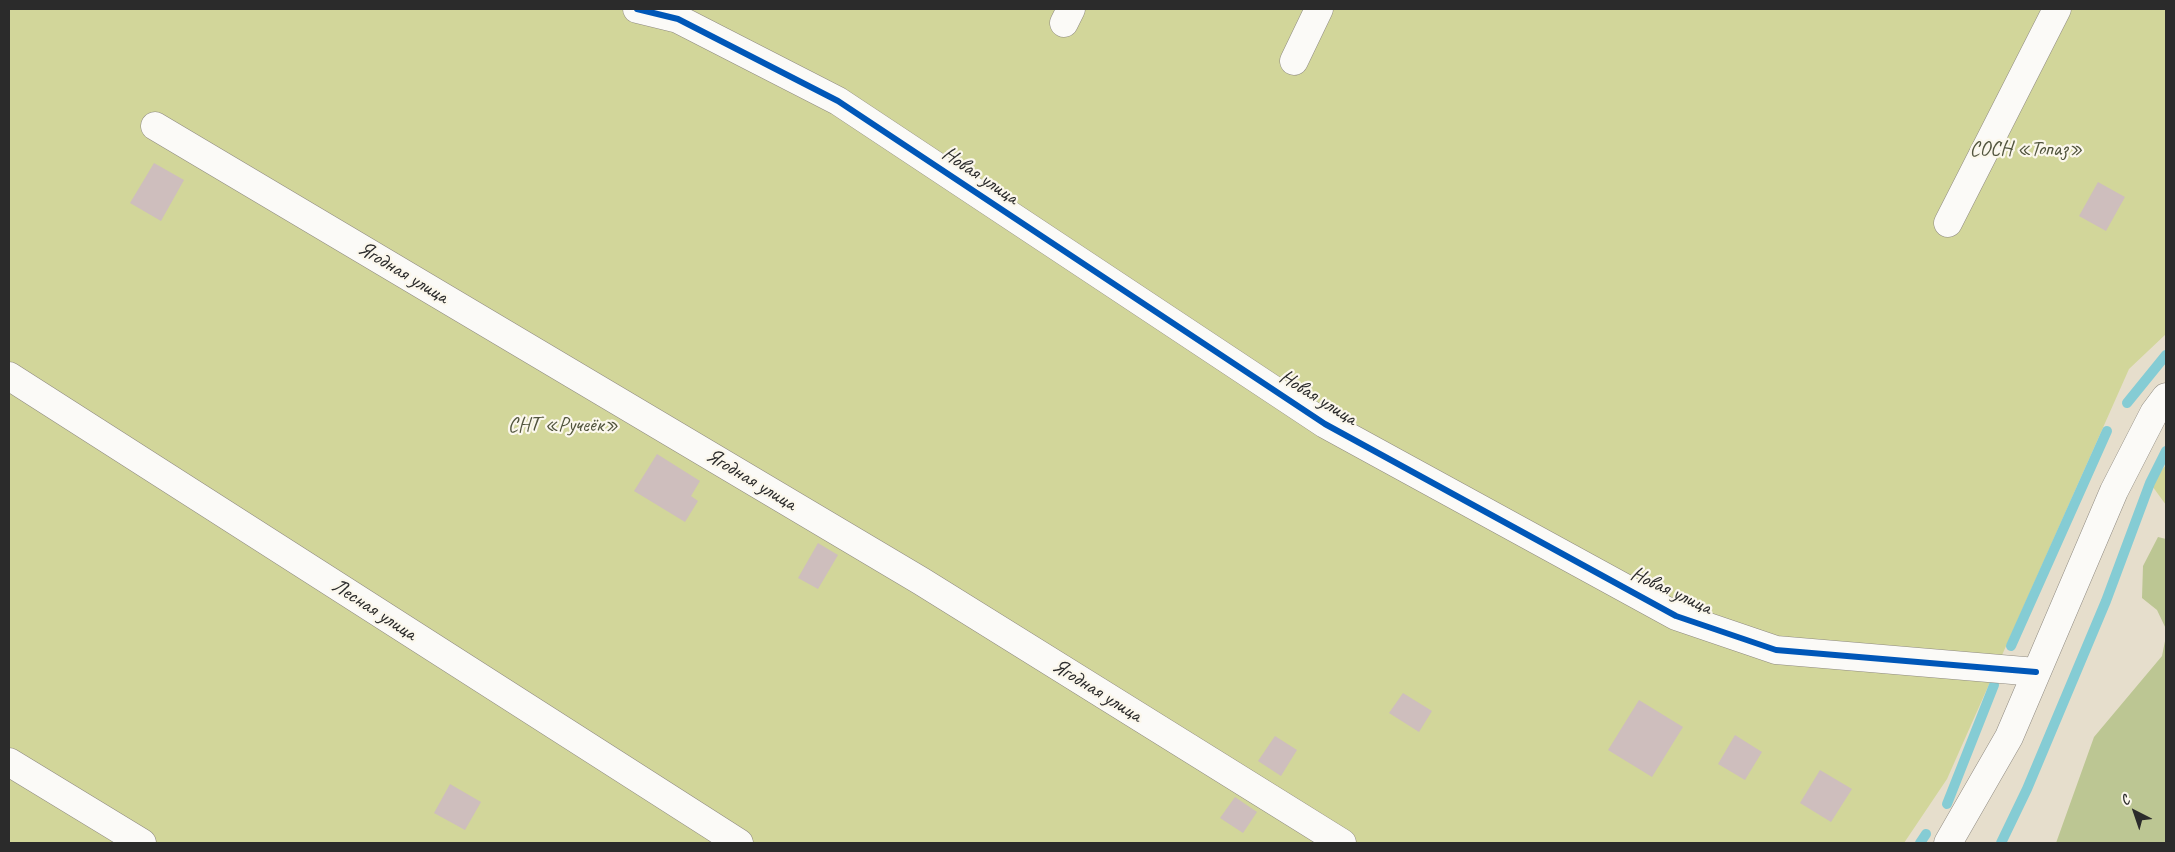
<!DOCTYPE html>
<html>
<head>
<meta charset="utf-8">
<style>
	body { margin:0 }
	#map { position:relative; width:2175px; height:852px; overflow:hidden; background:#e6decc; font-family:Caveat,sans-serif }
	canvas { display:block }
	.frame { position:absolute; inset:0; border:10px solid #2b2b2b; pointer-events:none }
	.north { position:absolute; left:2110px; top:787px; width:50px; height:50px; -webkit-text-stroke:4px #fbf7ec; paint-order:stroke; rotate:319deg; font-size:14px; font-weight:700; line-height:20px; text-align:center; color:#2b2b2b }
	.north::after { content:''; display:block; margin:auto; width:18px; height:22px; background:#2b2b2b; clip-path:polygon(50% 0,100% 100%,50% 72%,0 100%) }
</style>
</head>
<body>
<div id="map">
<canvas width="2175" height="852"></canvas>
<div class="frame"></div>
<div class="north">С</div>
</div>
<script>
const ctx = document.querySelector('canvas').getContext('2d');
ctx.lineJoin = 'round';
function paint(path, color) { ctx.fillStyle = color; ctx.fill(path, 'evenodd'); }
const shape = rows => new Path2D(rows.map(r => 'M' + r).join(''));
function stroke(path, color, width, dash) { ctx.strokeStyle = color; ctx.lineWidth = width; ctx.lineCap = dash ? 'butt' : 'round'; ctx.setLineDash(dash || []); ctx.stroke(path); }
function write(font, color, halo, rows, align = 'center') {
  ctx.font = font + ' Caveat,sans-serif'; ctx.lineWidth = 4.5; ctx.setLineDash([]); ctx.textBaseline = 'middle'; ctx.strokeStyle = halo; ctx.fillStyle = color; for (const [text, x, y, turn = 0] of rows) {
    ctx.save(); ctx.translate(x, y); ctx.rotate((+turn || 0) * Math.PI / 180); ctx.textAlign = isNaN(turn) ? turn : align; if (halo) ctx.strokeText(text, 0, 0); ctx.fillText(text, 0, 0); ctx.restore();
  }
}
paint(shape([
	[9,9,2166,9,2166,334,2129,369,1947,779,1904,843,9,843],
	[2166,465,2166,505,2150,483]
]), '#d2d69a');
paint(shape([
	[2158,537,2166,539,2166,629,2157,610,2142,598,2143,566],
	[2166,636,2166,843,2056,843,2094,737,2162,656]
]), '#bcc693');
stroke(shape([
	[2127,403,2166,355],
	[2011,646,2107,431],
	[1947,804,1994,685],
	[1920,843,1926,834],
	[2001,843,2027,789,2106,601,2150,483,2166,451]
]), '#85ccd4', 10);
paint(shape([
	[154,163,184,180,161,221,130,203],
	[2098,182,2125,197,2106,231,2079,216],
	[657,454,700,481,691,496,698,501,685,522,634,491],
	[818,543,838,555,818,589,798,578],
	[1403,693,1432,711,1419,732,1389,713],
	[1639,700,1683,727,1652,777,1608,750],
	[1735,735,1762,752,1745,780,1718,764],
	[1275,736,1297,750,1281,776,1258,761],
	[1820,770,1852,789,1831,822,1800,803],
	[450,784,481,802,465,830,434,813],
	[1235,797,1257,812,1243,833,1220,818]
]), '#cebebd');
const minor = shape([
	[637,9,678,19,838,101,1325,424,1676,616,1776,650,2036,672],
	[1064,23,1071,9],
	[1294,61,1319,9],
	[155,126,921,581,1342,843],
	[1948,223,2057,9],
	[9,376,739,843],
	[9,762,142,843],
	[1948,843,2009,737,2114,491,2154,413,2166,397]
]);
stroke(minor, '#8f8a81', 29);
stroke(minor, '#fbfaf7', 28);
stroke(shape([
	[637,9,678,19,838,101,1325,424,1676,616,1776,650,2036,672]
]), '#0057b8', 6);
write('21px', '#51543d', '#fbf7ec', [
	["СОСН «Топаз»",2026,149],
	["СНТ «Ручеёк»",563,425]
]);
write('21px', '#2b2b2b', '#fbf7ec', [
	["Новая улица",980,176,34],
	["Ягодная улица",403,273,31],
	["Новая улица",1318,398,32],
	["Ягодная улица",751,480,31],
	["Новая улица",1671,591,25],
	["Лесная улица",374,610,33],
	["Ягодная улица",1097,691,32]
]);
</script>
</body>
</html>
